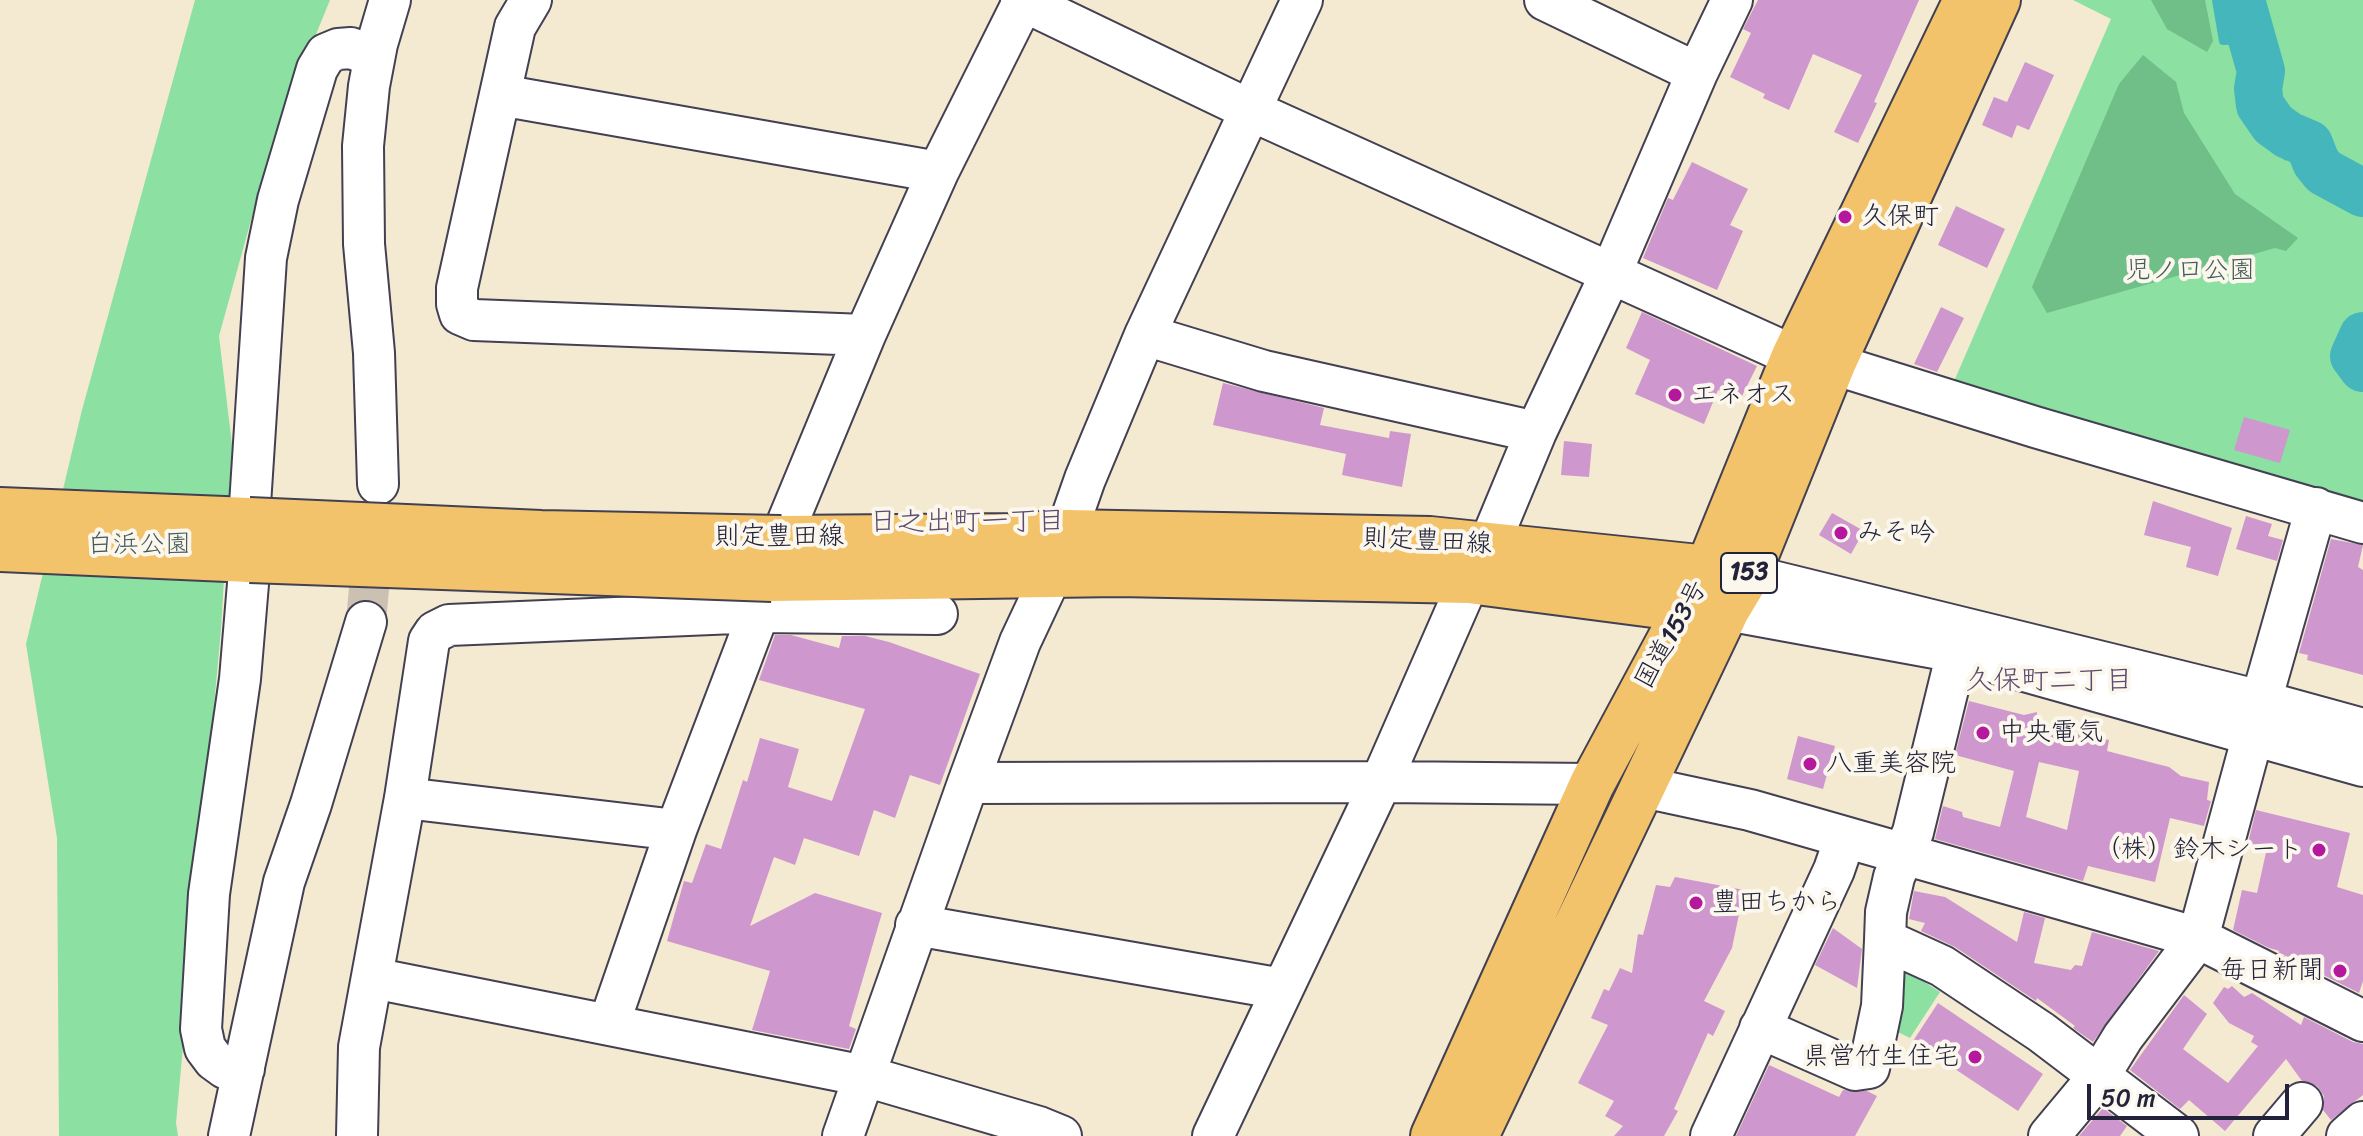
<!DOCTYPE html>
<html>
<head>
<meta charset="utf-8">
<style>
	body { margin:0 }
	#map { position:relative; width:2363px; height:1136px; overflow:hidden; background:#f4e9d1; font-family:Sriracha,sans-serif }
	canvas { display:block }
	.scale { position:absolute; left:2087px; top:1084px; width:202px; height:36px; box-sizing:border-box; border:4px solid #22223b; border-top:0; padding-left:10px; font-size:24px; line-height:28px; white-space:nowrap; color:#22223b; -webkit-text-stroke:6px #fbf7ec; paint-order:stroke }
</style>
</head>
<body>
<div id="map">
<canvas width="2363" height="1136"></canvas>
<div class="scale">50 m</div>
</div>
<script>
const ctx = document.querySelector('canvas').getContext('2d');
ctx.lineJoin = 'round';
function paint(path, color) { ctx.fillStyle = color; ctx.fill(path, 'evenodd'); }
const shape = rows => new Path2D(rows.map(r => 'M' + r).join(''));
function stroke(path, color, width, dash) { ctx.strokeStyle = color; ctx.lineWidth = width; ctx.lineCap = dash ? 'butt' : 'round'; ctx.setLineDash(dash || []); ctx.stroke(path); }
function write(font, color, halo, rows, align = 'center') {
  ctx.font = font + ' Sriracha,"Klee One",sans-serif'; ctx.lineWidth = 8; ctx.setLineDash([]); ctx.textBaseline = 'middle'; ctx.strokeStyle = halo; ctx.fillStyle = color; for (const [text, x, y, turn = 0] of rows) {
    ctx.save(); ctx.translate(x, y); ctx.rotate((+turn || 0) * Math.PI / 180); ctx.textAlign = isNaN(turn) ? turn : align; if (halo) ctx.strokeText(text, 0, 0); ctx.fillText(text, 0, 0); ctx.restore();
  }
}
paint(shape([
	[195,0,330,0,274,137,219,336,232,445,221,629,176,1123,178,1136,59,1136,57,838,26,644,82,410],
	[2073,0,2363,0,2363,508,1952,386,2111,19],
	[1904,969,1940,992,1910,1038,1896,1031]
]), '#8be0a2');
paint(shape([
	[2151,0,2205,0,2213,41,2207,52,2167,29],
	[2143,55,2176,82,2184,113,2235,194,2298,238,2286,251,2275,248,2047,313,2032,287,2119,84]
]), '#70be88');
paint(shape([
	[2245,79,2254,81,2258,89,2260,105,2273,124,2292,138,2286,161,2264,144,2244,124,2236,100,2239,85]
]), '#46b6bd');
stroke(shape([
	[2216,0,2223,41,2252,40]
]), '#46b6bd', 8);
stroke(shape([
	[2241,0,2261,71,2258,89,2260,105,2273,124,2288,135,2309,144,2316,162,2324,172,2363,193],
	[2363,336,2354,356,2363,368]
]), '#46b6bd', 48);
paint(shape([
	[1758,0,1919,0,1874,102,1877,103,1858,143,1834,132,1862,75,1813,54,1789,110,1763,98,1765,94,1730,77,1751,33,1743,29],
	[2025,62,2054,75,2029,130,2017,125,2012,138,1982,125,1994,97,2007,102],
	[1692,162,1748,189,1730,225,1743,231,1717,290,1643,258,1668,198,1673,200],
	[1956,206,2005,229,1987,268,1938,245],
	[1941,307,1964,318,1937,372,1914,364],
	[1642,312,1757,366,1740,400,1718,390,1704,424,1635,394,1650,360,1626,348],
	[1223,383,1324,408,1320,425,1389,438,1390,431,1411,434,1402,487,1342,475,1346,454,1213,425],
	[2244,417,2290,430,2280,463,2234,450],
	[1564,441,1592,444,1589,477,1561,475],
	[2153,501,2232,528,2218,576,2186,567,2191,547,2144,535],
	[1832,513,1864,531,1851,554,1819,535],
	[2246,516,2272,524,2268,536,2283,540,2277,561,2236,549],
	[2331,539,2363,545,2358,567,2363,570,2363,675,2307,660,2308,655,2299,653],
	[775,635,791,635,839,648,842,636,865,636,889,642,980,674,940,785,910,775,895,818,874,810,859,856,804,838,795,865,774,857,750,926,815,893,882,913,849,1026,856,1029,849,1049,752,1030,770,971,667,941,684,881,692,883,706,844,721,849,743,780,747,782,760,738,799,749,788,787,832,801,865,709,759,680],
	[1969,701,2024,715,2037,712,2036,726,2109,740,2107,751,2169,767,2181,776,2209,782,2207,800,2211,801,2204,826,2170,818,2155,882,2088,866,2083,881,1935,839,1943,806,1962,812,1963,817,2000,827,2014,771,1955,755],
	[2039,762,2079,771,2067,830,2026,817],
	[1798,736,1835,746,1823,789,1787,779],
	[2256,810,2350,833,2337,887,2363,895,2363,981,2359,993,2278,952,2280,951,2269,948,2233,930,2242,890,2257,893,2267,848,2248,843],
	[1675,877,1744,890,1732,948,1704,1001,1725,1011,1713,1036,1708,1033,1674,1109,1678,1111,1664,1136,1614,1136,1623,1126,1605,1116,1614,1101,1578,1083,1608,1025,1591,1018,1604,989,1609,991,1620,968,1632,973,1638,934,1643,935,1656,885,1670,887],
	[1914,891,1945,897,2017,942,2024,912,2045,918,2034,963,2071,970,2075,965,2082,966,2092,932,2159,951,2093,1042,2073,1028,2075,1026,2037,998,2036,1001,1955,947,1921,931,1925,923,1909,919],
	[1833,928,1862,949,1857,988,1815,965],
	[2232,986,2244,997,2252,993,2301,1025,2304,1017,2353,1042,2363,1044,2363,1095,2331,1120,2323,1110,2324,1096,2317,1086,2302,1081,2286,1059,2225,1131,2189,1100,2180,1109,2130,1070,2184,995,2207,1014,2183,1049,2228,1083,2258,1046,2251,1042,2254,1036,2229,1023,2213,1003,2224,987,2228,989],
	[1938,1003,2043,1074,2018,1111,1913,1041],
	[1769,1065,1839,1097,1843,1090,1867,1091,1877,1096,1855,1136,1736,1136],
	[2103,1108,2127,1126,2120,1136,2079,1136]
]), '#ce97cd');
stroke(shape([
	[366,622,374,532]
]), '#cac1b3', 40, [40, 20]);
const minor = shape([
	[531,0,515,27,457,288,457,304,460,314,474,320,865,335],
	[1021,0,1250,110,1794,356],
	[1545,0,1697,73],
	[500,95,938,172],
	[1145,335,1264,371,1536,432],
	[1833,364,2035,427,2363,523],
	[378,484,374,353,364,244,363,146,369,86,377,44,390,0],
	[249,520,266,258,278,200,317,69,326,54,338,49,351,48,374,57],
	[781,538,865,335,938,172,1024,0],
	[1489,545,1536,432,1611,273,1697,73,1732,0],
	[1748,575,2261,701,2363,729],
	[1727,610,1957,652,2363,766],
	[1957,652,1913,832,1894,877,1886,912,1885,940,1942,966,2041,1032,2178,1136],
	[2261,701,2316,508],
	[968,783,1381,782,1592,784],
	[1643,787,1750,810,2198,938,2363,1021],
	[405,798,676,830],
	[916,925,1282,989],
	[373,978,865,1076,1039,1127,1061,1136],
	[609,1024,676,830,759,612],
	[1760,1028,1855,1070,1869,1068,1882,1006,1885,940],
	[244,1069,225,1068,214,1060,205,1048,201,1029,209,894,240,679,250,560],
	[229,1136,284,882,311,804,366,622],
	[357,1136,359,1047,405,798,429,641,435,632,449,625,759,612,937,614],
	[843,1136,968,783,1020,642,1051,576,1085,479,1145,335,1302,0],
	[1213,1136,1381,782,1469,581],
	[1711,1136,1834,870,1845,838],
	[2049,1136,2099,1076,2123,1037,2198,938,2253,735],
	[2274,1136,2302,1103],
	[2347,1136,2363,1122]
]);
const major = shape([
	[0,510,249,520],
	[781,538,1016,536,1066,532,1430,539,1708,568,1744,574],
	[0,549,250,560],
	[772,579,1119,574,1469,581,1684,609,1720,610]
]);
const highway = shape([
	[1433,1136,1592,784,1708,568,1794,356,1966,0],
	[1476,1136,1727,610,1748,575,1833,364,1998,0]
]);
stroke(minor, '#424052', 44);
stroke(major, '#424052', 48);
stroke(highway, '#424052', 48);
stroke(minor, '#fff', 40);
stroke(major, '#f2c36a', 44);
stroke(highway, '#f2c36a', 44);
const majorBridge = shape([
	[249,520,541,533,781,538],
	[250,560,772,579]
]);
stroke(majorBridge, '#424052', 48, []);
stroke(majorBridge, '#f2c36a', 44);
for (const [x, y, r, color] of [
	[1845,217,8,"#b5179e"],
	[1675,395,8,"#b5179e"],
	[1841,533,8,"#b5179e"],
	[1983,733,8,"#b5179e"],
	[1810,764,8,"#b5179e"],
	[2319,850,8,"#b5179e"],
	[1696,903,8,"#b5179e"],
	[2340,971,8,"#b5179e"],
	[1975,1057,8,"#b5179e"]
]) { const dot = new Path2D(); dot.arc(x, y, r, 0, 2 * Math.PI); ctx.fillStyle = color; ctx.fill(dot); stroke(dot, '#fbf7ec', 3); }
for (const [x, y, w] of [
	[1749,573,56]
]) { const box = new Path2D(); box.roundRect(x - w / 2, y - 20, w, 40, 6); ctx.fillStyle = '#fbf7ec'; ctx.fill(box); stroke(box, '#22223b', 2); }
write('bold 24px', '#22223b', null, [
	["153",1749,573]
]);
write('26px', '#22223b', '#fbf7ec', [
	["久保町",1861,217],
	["エネオス",1691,395],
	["みそ吟",1857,533],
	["中央電気",1999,733],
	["八重美容院",1826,764],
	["（株）鈴木シート",2303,850,"right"],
	["豊田ちから",1712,903],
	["毎日新聞",2324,971,"right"],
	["県営竹生住宅",1959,1057,"right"]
], 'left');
write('26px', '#425b5a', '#fbf7ec', [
	["児ノ口公園",2190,271],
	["白浜公園",139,545]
]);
write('26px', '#22223b', '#fbf7ec', [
	["則定豊田線",779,537],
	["則定豊田線",1427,542,3],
	["国道153号",1672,635,-61]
]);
write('28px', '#5e4b6e', '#fbf7ec', [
	["日之出町一丁目",967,523],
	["久保町二丁目",2049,682]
]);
</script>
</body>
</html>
